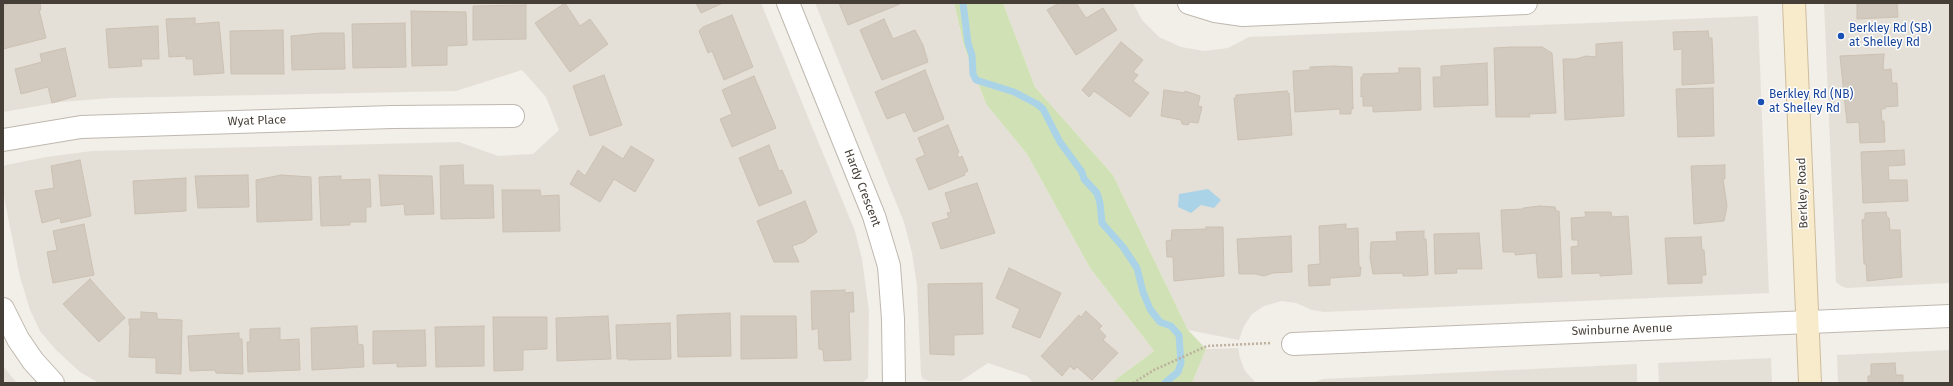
<!DOCTYPE html>
<html>
<head>
<meta charset="utf-8">
<style>
	body { margin:0 }
	#map { position:relative; width:1953px; height:386px; overflow:hidden; background:#f2eee8; font-family:"Fira Sans",sans-serif }
	canvas { display:block }
	.frame { position:absolute; inset:0; border:4px solid #453f37; pointer-events:none }
</style>
</head>
<body>
<div id="map">
<canvas width="1953" height="386"></canvas>
<div class="frame"></div>
</div>
<script>
const ctx = document.querySelector('canvas').getContext('2d');
ctx.lineJoin = 'round';
function paint(path, color) { ctx.fillStyle = color; ctx.fill(path, 'evenodd'); }
const shape = rows => new Path2D(rows.map(r => 'M' + r).join(''));
function stroke(path, color, width, dash) { ctx.strokeStyle = color; ctx.lineWidth = width; ctx.lineCap = dash ? 'butt' : 'round'; ctx.setLineDash(dash || []); ctx.stroke(path); }
function write(font, color, halo, rows, align = 'center') {
  ctx.font = font + ' "Fira Sans",sans-serif'; ctx.lineWidth = 3; ctx.setLineDash([]); ctx.textBaseline = 'middle'; ctx.strokeStyle = halo; ctx.fillStyle = color; for (const [text, x, y, turn = 0] of rows) {
    ctx.save(); ctx.translate(x, y); ctx.rotate((+turn || 0) * Math.PI / 180); ctx.textAlign = isNaN(turn) ? turn : align; if (halo) ctx.strokeText(text, 0, 0); ctx.fillText(text, 0, 0); ctx.restore();
  }
}
paint(shape([
	[3,3,761,3,855,231,862,259,869,311,868,378,862,383,99,383,80,372,55,349,40,331,30,310,20,277,3,192,3,167,6,165,46,157,92,151,459,142,498,156,533,154,559,130,546,97,522,70,456,91,110,98,61,102,3,112],
	[815,3,954,3,964,46,986,104,1027,154,1090,268,1154,351,1111,383,1033,383,1027,376,988,363,961,381,929,381,923,379,921,375,917,286,912,253,904,222],
	[1003,3,1133,3,1142,20,1159,37,1181,47,1204,51,1228,48,1249,37,1758,16,1769,293,1324,312,1312,310,1296,303,1282,301,1264,306,1252,314,1244,326,1239,340,1188,330,1113,175,1035,87],
	[1824,3,1950,3,1950,283,1846,288,1841,286,1836,282],
	[1238,348,1240,358,1245,371,1256,383,1192,383,1206,349],
	[1950,350,1950,383,1838,383,1837,355],
	[1771,358,1772,383,1659,383,1658,363],
	[1637,364,1637,383,1312,383,1323,379],
	[3,366,16,382,17,383,3,383]
]), '#e5e0d7');
paint(shape([
	[954,3,1003,3,1035,87,1113,175,1188,330,1206,349,1192,383,1111,383,1154,351,1090,268,1027,154,986,104,964,46]
]), '#d0e2b5');
paint(shape([
	[1208,189,1221,200,1214,208,1201,205,1191,213,1178,207,1179,194]
]), '#abd3e8');
stroke(shape([
	[963,3,968,43,972,55,973,74,976,80,1014,92,1037,104,1043,109,1060,142,1082,172,1084,179,1097,193,1100,203,1102,223,1123,247,1137,268,1143,292,1150,309,1160,322,1171,326,1179,335,1181,363,1178,372,1165,383]
]), '#abd3e8', 7);
const building = shape([
	[12,3,40,3,41,10,39,10,46,38,3,49,3,5,12,3],
	[565,3,580,26,590,19,608,44,570,72,535,23,565,3],
	[696,3,723,3,701,13,696,3],
	[839,3,899,3,900,4,848,25,839,3],
	[1059,3,1076,3,1086,18,1103,8,1117,30,1076,55,1047,10,1059,3],
	[1857,3,1897,3,1898,17,1857,19,1857,3],
	[526,5,526,39,473,40,473,6,526,5],
	[411,11,466,12,467,45,447,46,447,65,412,66,411,11],
	[732,15,753,67,724,80,712,51,708,53,699,31,703,27,732,15],
	[195,18,195,24,219,22,224,73,194,75,193,59,186,59,186,56,169,57,166,19,195,18],
	[884,19,893,39,915,30,923,45,928,62,882,80,860,30,884,19],
	[405,23,406,67,353,68,352,24,405,23],
	[158,26,159,59,141,59,142,66,109,68,106,29,158,26],
	[283,30,284,74,231,74,230,31,283,30],
	[1708,31,1709,38,1712,38,1714,83,1682,85,1682,49,1674,50,1673,32,1708,31],
	[321,33,344,33,345,69,292,70,291,36,321,33],
	[1121,42,1143,60,1133,72,1138,75,1133,81,1149,93,1130,117,1094,91,1089,97,1082,90,1121,42],
	[1622,42,1624,116,1565,120,1563,59,1576,59,1586,56,1596,57,1596,44,1622,42],
	[1511,47,1542,47,1552,53,1556,113,1529,114,1530,117,1496,117,1494,48,1511,47],
	[65,48,76,96,52,103,48,87,21,94,15,69,42,62,40,54,65,48],
	[1884,54,1883,70,1891,69,1892,83,1897,83,1898,106,1885,107,1885,109,1881,109,1882,121,1884,121,1885,142,1860,143,1859,122,1847,123,1840,56,1884,54],
	[1487,63,1488,105,1434,107,1433,77,1441,77,1441,66,1487,63],
	[1334,66,1352,67,1353,109,1351,109,1351,114,1340,114,1340,109,1295,112,1293,71,1310,70,1310,67,1334,66],
	[1399,68,1420,68,1421,110,1373,112,1373,106,1363,106,1363,96,1361,97,1361,77,1363,77,1363,74,1399,73,1399,68],
	[925,70,944,119,914,132,905,112,887,119,875,92,925,70],
	[604,75,622,125,590,136,573,86,604,75],
	[754,76,776,128,732,147,720,119,732,114,722,90,754,76],
	[1713,88,1714,136,1678,137,1676,89,1713,88],
	[1164,90,1185,93,1185,91,1200,96,1198,106,1202,107,1198,123,1190,122,1188,125,1182,124,1181,120,1161,116,1164,90],
	[1287,91,1287,93,1289,93,1292,135,1238,140,1234,98,1236,98,1236,95,1287,91],
	[948,125,959,152,957,154,959,158,962,156,968,171,964,173,965,175,929,190,916,159,925,155,918,138,948,125],
	[769,145,779,171,782,170,792,193,759,206,739,158,769,145],
	[603,146,623,159,631,146,654,160,635,192,614,179,600,202,570,184,578,170,585,176,603,146],
	[1904,150,1905,165,1888,166,1889,180,1907,180,1908,201,1863,203,1861,152,1904,150],
	[80,160,91,216,61,223,60,218,42,223,35,191,54,188,51,166,80,160],
	[463,165,464,185,493,185,494,218,441,219,440,166,463,165],
	[1725,165,1725,179,1723,179,1727,206,1724,221,1694,224,1691,166,1725,165],
	[248,175,249,207,198,208,195,176,248,175],
	[281,175,311,177,312,220,257,222,256,180,281,175],
	[379,175,432,176,434,214,405,215,404,204,381,206,379,175],
	[341,176,341,180,370,179,371,207,366,207,366,222,350,222,350,225,321,226,319,177,341,176],
	[186,178,186,211,135,214,133,181,186,178],
	[977,183,995,233,941,249,932,223,949,218,947,213,951,212,945,193,977,183],
	[502,190,540,190,541,196,559,195,560,231,503,232,502,190],
	[805,201,817,232,804,242,792,246,799,262,774,262,757,221,805,201],
	[1540,206,1555,207,1556,211,1559,211,1562,277,1538,278,1536,253,1515,255,1515,252,1503,252,1501,210,1523,209,1523,208,1540,206],
	[1585,212,1611,212,1612,217,1628,216,1632,274,1600,276,1600,273,1572,274,1571,247,1578,246,1578,240,1572,240,1571,218,1586,217,1585,212],
	[1886,212,1887,217,1889,218,1890,230,1900,230,1902,277,1867,281,1866,264,1864,264,1862,220,1865,219,1865,213,1886,212],
	[84,224,94,275,53,283,47,252,57,250,53,231,84,224],
	[1346,224,1346,229,1358,228,1359,267,1361,267,1360,276,1330,278,1330,285,1309,286,1308,265,1320,264,1319,226,1346,224],
	[1206,227,1223,227,1224,276,1174,281,1173,257,1167,257,1166,241,1171,240,1172,230,1206,229,1206,227],
	[1424,231,1424,239,1426,239,1428,275,1415,276,1403,276,1403,273,1373,274,1370,258,1371,242,1397,241,1396,232,1424,231],
	[1479,233,1482,269,1456,269,1457,273,1435,274,1434,234,1479,233],
	[1291,236,1292,272,1273,273,1264,276,1256,274,1239,274,1237,239,1291,236],
	[1701,237,1702,250,1704,250,1706,275,1702,275,1702,283,1668,284,1665,238,1701,237],
	[1009,268,1061,293,1040,338,1012,327,1020,309,996,298,1009,268],
	[90,279,125,318,99,342,63,304,90,279],
	[982,283,983,334,954,335,954,355,930,354,928,284,982,283],
	[845,290,845,293,853,292,854,312,849,312,851,360,824,361,823,350,819,349,818,328,812,330,811,291,845,290],
	[1086,311,1102,326,1099,329,1106,336,1103,340,1118,353,1092,380,1077,367,1074,370,1070,366,1062,376,1041,356,1079,315,1081,317,1086,311],
	[141,312,157,313,157,319,182,320,181,374,156,373,156,358,129,357,130,326,129,325,129,319,141,319,141,312],
	[730,313,731,356,678,357,677,315,730,313],
	[608,316,611,359,557,361,556,318,608,316],
	[741,316,796,316,797,358,741,359,741,316],
	[493,317,547,317,547,349,523,350,523,370,494,371,493,317],
	[670,323,671,359,628,360,629,359,617,359,616,325,670,323],
	[357,326,358,344,363,345,364,367,312,370,311,328,357,326],
	[484,326,484,366,436,367,435,327,484,326],
	[280,328,280,340,299,339,300,370,248,372,247,342,250,342,250,329,280,328],
	[425,330,426,366,397,367,397,363,373,364,373,331,425,330],
	[239,333,239,339,242,339,243,374,216,373,215,370,190,371,188,336,239,333],
	[1895,363,1896,375,1903,375,1903,383,1868,383,1868,376,1871,376,1871,364,1895,363]
]);
paint(building, '#d2cabf');
stroke(building, '#ccc1b3', 1);
const street = shape([
	[788,3,874,216,889,266,893,319,894,383],
	[1189,3,1215,11,1243,15,1526,3],
	[3,140,81,127,392,117,513,116],
	[3,309,18,339,33,361,53,383],
	[1293,344,1950,316]
]);
const secondary = shape([
	[1794,3,1810,383]
]);
stroke(street, '#bfb8af', 24);
stroke(secondary, '#cdbd9c', 24);
stroke(shape([
	[1133,383,1154,370,1207,346,1271,343]
]), '#bdb09e', 2.5, [2, 2]);
stroke(street, '#fff', 22);
stroke(secondary, '#f8ebcc', 22);
for (const [x, y, r, color] of [
	[1841,36,4,"#1a4fb4"],
	[1761,102,4,"#1a4fb4"]
]) { const dot = new Path2D(); dot.arc(x, y, r, 0, 2 * Math.PI); ctx.fillStyle = color; ctx.fill(dot); stroke(dot, '#fff', 1.5); }
write('12px', '#164399', '#fff', [
	["Berkley Rd (SB)",1849,29],
	["at Shelley Rd",1849,43],
	["Berkley Rd (NB)",1769,95],
	["at Shelley Rd",1769,109]
], 'left');
write('12px', '#453f37', '#fff', [
	["Wyat Place",257,121,-2],
	["Hardy Crescent",862,188,69],
	["Berkley Road",1803,193,-92],
	["Swinburne Avenue",1622,330,-2]
]);
</script>
</body>
</html>
